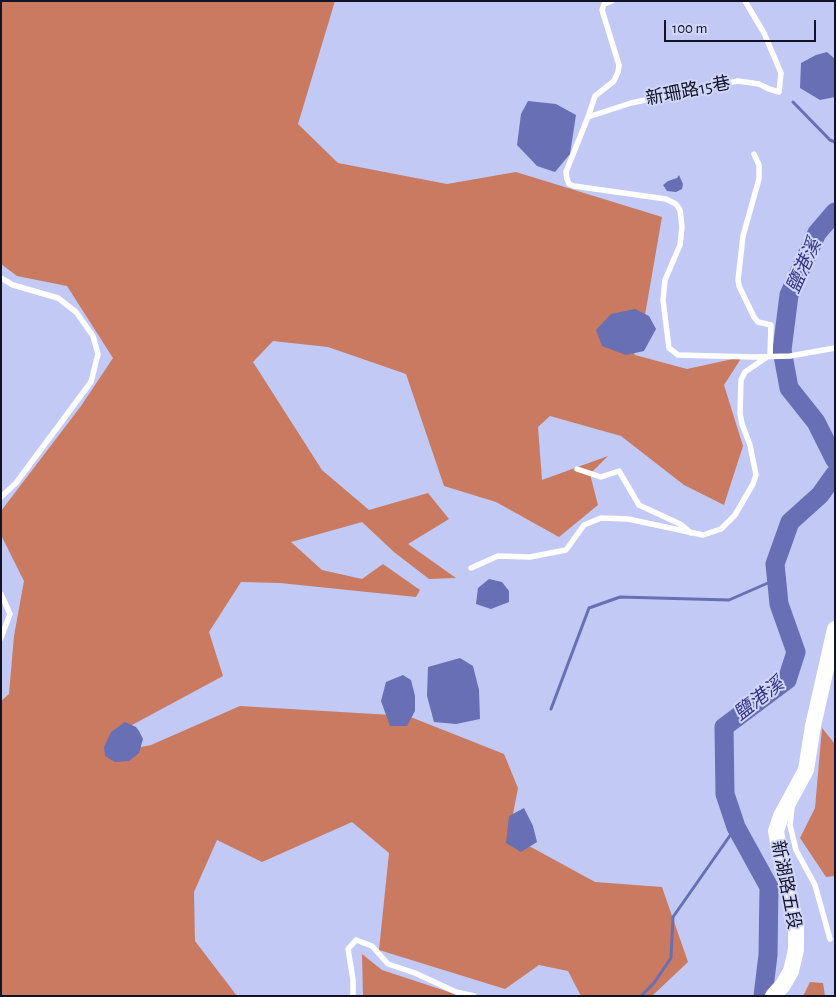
<!DOCTYPE html>
<html>
<head>
<meta charset="utf-8">
<style>
	body { margin:0 }
	#map { position:relative; width:836px; height:997px; overflow:hidden; background:#c2c9f5; font-family:"Alegreya Sans",sans-serif }
	canvas { display:block }
	.frame { position:absolute; inset:0; border:2px solid #111326; pointer-events:none }
	.scale { position:absolute; left:664px; top:20px; width:152px; height:22px; box-sizing:border-box; border:2px solid #111326; border-top:0; padding-left:6px; font-size:15px; line-height:18px; white-space:nowrap; color:#111326; -webkit-text-stroke:4px #d1d7f8; paint-order:stroke }
</style>
</head>
<body>
<div id="map">
<canvas width="836" height="997"></canvas>
<div class="frame"></div>
<div class="scale">100 m</div>
</div>
<script>
const ctx = document.querySelector('canvas').getContext('2d');
ctx.lineJoin = 'round';
function paint(path, color) { ctx.fillStyle = color; ctx.fill(path, 'evenodd'); }
const shape = rows => new Path2D(rows.map(r => 'M' + r).join(''));
function stroke(path, color, width, dash) { ctx.strokeStyle = color; ctx.lineWidth = width; ctx.lineCap = dash ? 'butt' : 'round'; ctx.setLineDash(dash || []); ctx.stroke(path); }
function write(font, color, halo, rows, align = 'center') {
  ctx.font = font + ' "Alegreya Sans","Noto Sans TC",sans-serif'; ctx.lineWidth = 4; ctx.setLineDash([]); ctx.textBaseline = 'middle'; ctx.strokeStyle = halo; ctx.fillStyle = color; for (const [text, x, y, turn = 0] of rows) {
    ctx.save(); ctx.translate(x, y); ctx.rotate((+turn || 0) * Math.PI / 180); ctx.textAlign = isNaN(turn) ? turn : align; if (halo) ctx.strokeText(text, 0, 0); ctx.fillText(text, 0, 0); ctx.restore();
  }
}
paint(shape([
	[1,1,335,1,298,124,338,163,447,184,516,172,662,217,645,315,622,330,635,355,687,369,742,357,724,385,743,446,724,505,684,485,621,436,550,416,538,427,542,480,608,456,590,474,598,505,559,537,496,502,444,486,406,374,328,347,273,341,253,362,322,470,369,510,428,493,449,519,408,544,456,578,429,579,394,552,362,522,291,542,322,570,362,579,383,564,420,590,416,597,280,583,241,582,209,632,223,676,119,732,117,752,151,745,240,706,408,716,504,754,518,788,509,835,595,882,662,887,688,962,652,996,581,996,568,971,539,965,505,989,379,950,389,853,352,822,262,862,217,840,194,892,195,941,237,996,1,996,1,701,9,694,14,636,24,581,1,535,1,511,81,406,113,358,67,286,17,276,1,264],
	[822,728,835,744,835,876,826,877,800,838,815,808],
	[362,954,382,970,461,996,363,996],
	[810,982,823,983,825,996,803,996]
]), '#c97a61');
paint(shape([
	[827,52,835,59,835,97,820,100,800,88,801,63,816,55],
	[528,101,556,104,576,115,570,154,555,172,537,166,517,145,521,114],
	[679,175,683,184,682,189,676,192,667,191,663,185,668,181,677,178],
	[635,309,649,316,656,329,644,351,626,355,602,346,596,330,611,314],
	[489,579,502,582,509,591,509,602,491,609,476,604,478,588],
	[460,658,473,666,479,690,480,719,456,724,434,722,427,696,428,667],
	[403,675,411,680,415,696,415,711,407,726,390,726,381,701,386,682],
	[125,722,136,727,139,731,143,739,139,753,129,761,115,762,105,756,104,747,111,732],
	[524,808,533,826,537,842,521,852,506,843,509,816]
]), '#686fb4');
stroke(shape([
	[793,102,830,140,835,142],
	[551,709,589,608,620,597,729,600,777,579],
	[641,996,654,983,671,958,673,917,736,827]
]), '#686fb4', 3);
stroke(shape([
	[835,212,817,233,789,295,782,350,789,388,816,422,835,460],
	[763,996,768,955,769,887,736,827,725,794,724,727,787,680,796,652,779,604,775,564,790,522,820,495,835,474]
]), '#686fb4', 19);
stroke(shape([
	[612,1,604,4,602,10,619,65,618,72,614,81,595,96,588,117,566,172,567,179,569,184,574,186,666,199,676,204,680,210,682,227,680,245,665,280,663,300,669,348,678,355,754,357,790,356,835,348],
	[588,117,631,103,738,81,759,84,769,89,779,92,781,73,764,33,745,1],
	[1,278,13,285,58,298,76,312,93,336,98,354,91,382,16,483,1,497],
	[577,469,601,477,619,471,639,505,680,524,691,533],
	[471,568,498,556,530,557,566,550,584,525,601,518,628,519,703,535,721,529,735,515,753,484,756,475,750,445,742,424,740,413,741,380,745,372,770,355,771,325,758,322,754,317,739,286,738,280,743,236,759,179,759,165,754,154],
	[1,594,10,614,1,638],
	[792,807,790,825,796,850,815,885,830,939],
	[353,996,353,980,348,949,356,940,372,946,388,964,415,973,456,992,474,996]
]), '#fff', 5.5);
stroke(shape([
	[773,996,783,985,791,971,796,950,796,925,781,860,776,831,781,816,806,770,813,726,835,629]
]), '#fff', 16);
write('18px', '#111326', '#d1d7f8', [
	["新珊路15巷",688,91,-11],
	["新湖路五段",786,885,79]
]);
write('italic 19px', '#333286', '#d1d7f8', [
	["鹽港溪",804,266,-66],
	["鹽港溪",759,699,-38]
]);
</script>
</body>
</html>
